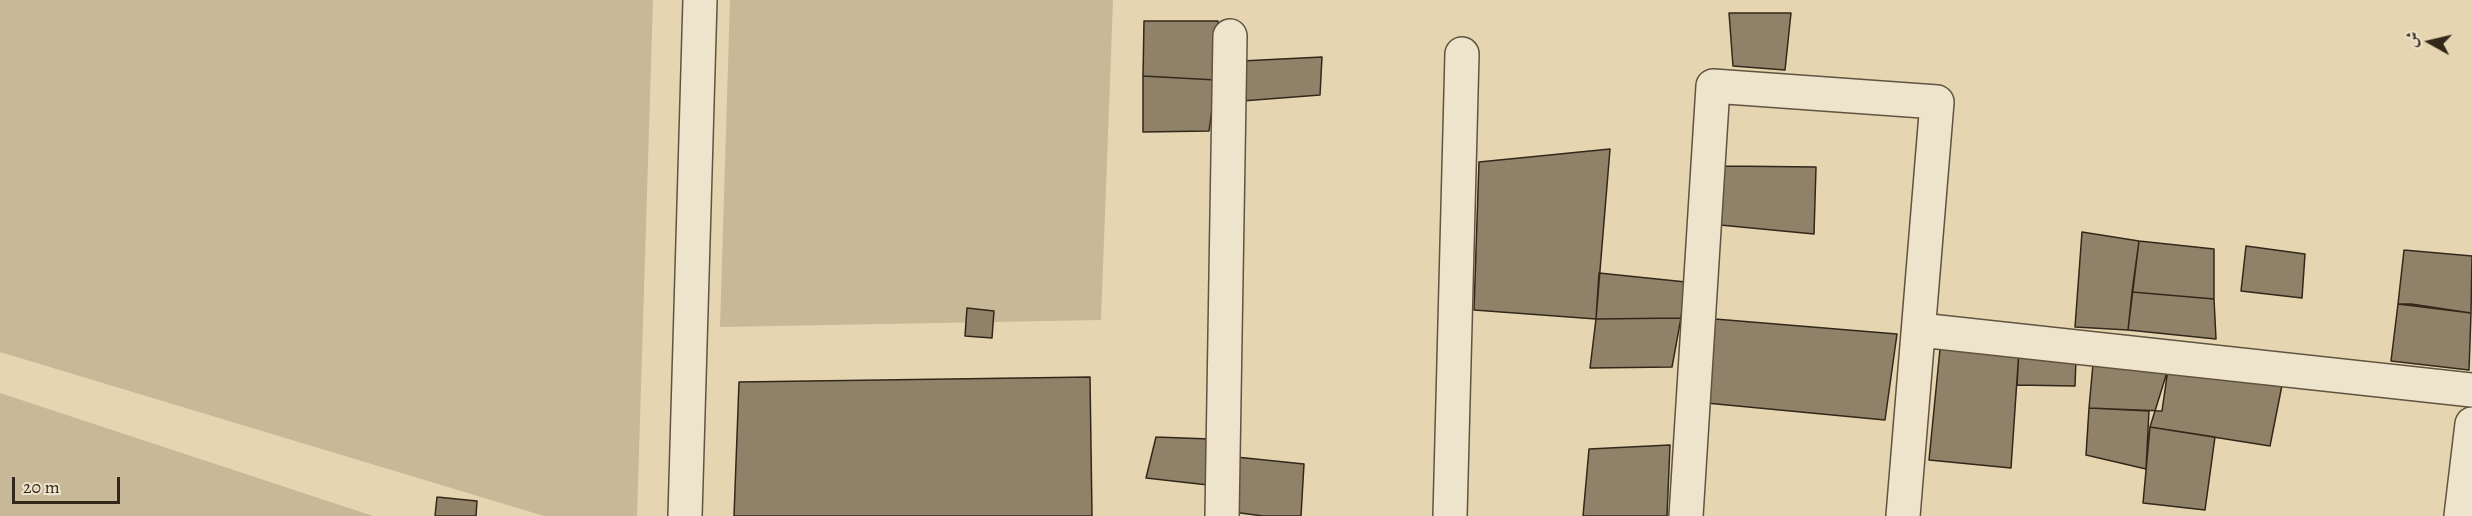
<!DOCTYPE html>
<html>
<head>
<meta charset="utf-8">
<style>
	body { margin:0 }
	#map { position:relative; width:2472px; height:516px; overflow:hidden; background:#e5d6b1; font-family:Alegreya,Amiri,serif }
	canvas { display:block }
	.north { position:absolute; left:2400px; top:12px; width:60px; height:60px; -webkit-text-stroke:4px #eee4cc; paint-order:stroke; rotate:278deg; font-size:16px; font-weight:700; line-height:24px; text-align:center; color:#33271a }
	.north::after { content:''; display:block; margin:auto; width:21px; height:27px; background:#33271a; clip-path:polygon(50% 0,100% 100%,50% 72%,0 100%) }
	.scale { position:absolute; left:12px; top:477px; width:108px; height:27px; box-sizing:border-box; border:3px solid #33271a; border-top:0; padding-left:8px; font-size:18px; line-height:21px; white-space:nowrap; color:#33271a; -webkit-text-stroke:4px #eee4cc; paint-order:stroke }
</style>
</head>
<body>
<div id="map">
<canvas width="2472" height="516"></canvas>
<div class="north">ش</div>
<div class="scale">20 m</div>
</div>
<script>
const ctx = document.querySelector('canvas').getContext('2d');
ctx.lineJoin = 'round';
function paint(path, color) { ctx.fillStyle = color; ctx.fill(path, 'evenodd'); }
const shape = rows => new Path2D(rows.map(r => 'M' + r).join(''));
function stroke(path, color, width, dash) { ctx.strokeStyle = color; ctx.lineWidth = width; ctx.lineCap = dash ? 'butt' : 'round'; ctx.setLineDash(dash || []); ctx.stroke(path); }
paint(shape([
	[0,0,653,0,637,516,544,516,0,352],
	[730,0,1113,0,1101,320,720,327],
	[0,393,373,516,0,516]
]), '#c7b897');
const building = shape([
	[1729,13,1791,13,1785,70,1733,66,1729,13],
	[1144,21,1218,21,1216,80,1143,76,1144,21],
	[1322,57,1320,95,1242,101,1241,61,1322,57],
	[1143,76,1216,80,1209,131,1143,132,1143,76],
	[1610,149,1596,319,1474,310,1479,162,1610,149],
	[1724,166,1816,167,1814,234,1720,225,1724,166],
	[2082,232,2139,241,2128,330,2075,327,2082,232],
	[2139,241,2214,249,2214,299,2132,292,2139,241],
	[2246,246,2305,254,2302,298,2241,291,2246,246],
	[2404,250,2472,256,2471,313,2411,304,2398,304,2404,250],
	[1599,273,1686,282,1681,318,1596,319,1599,273],
	[2132,292,2214,299,2216,339,2128,330,2132,292],
	[2398,304,2471,313,2469,370,2391,361,2398,304],
	[967,308,994,311,992,338,965,336,967,308],
	[1681,318,1672,367,1590,368,1596,319,1681,318],
	[1715,319,1897,334,1885,420,1706,403,1715,319],
	[1940,349,2019,350,2011,468,1929,460,1940,349],
	[2019,350,2076,359,2075,386,2017,385,2019,350],
	[2093,364,2168,369,2162,411,2089,408,2093,364],
	[2168,369,2284,375,2270,446,2150,427,2168,369],
	[1090,377,1092,516,734,516,739,382,1090,377],
	[2089,408,2149,411,2146,469,2086,455,2089,408],
	[2150,427,2215,437,2205,510,2143,503,2150,427],
	[1156,437,1210,439,1208,485,1146,478,1156,437],
	[1670,445,1667,516,1583,516,1589,449,1670,445],
	[1236,457,1304,464,1301,516,1263,516,1233,512,1236,457],
	[437,497,477,501,476,516,435,516,437,497]
]);
paint(building, '#908269');
stroke(building, '#33271a', 1.5);
const minor = shape([
	[1920,330,2472,390],
	[685,516,700,0],
	[1222,516,1230,36],
	[1450,516,1462,54],
	[1686,516,1713,86,1937,102,1903,516],
	[2461,516,2472,424]
]);
stroke(minor, '#605340', 36);
stroke(minor, '#eee4cc', 33);
</script>
</body>
</html>
